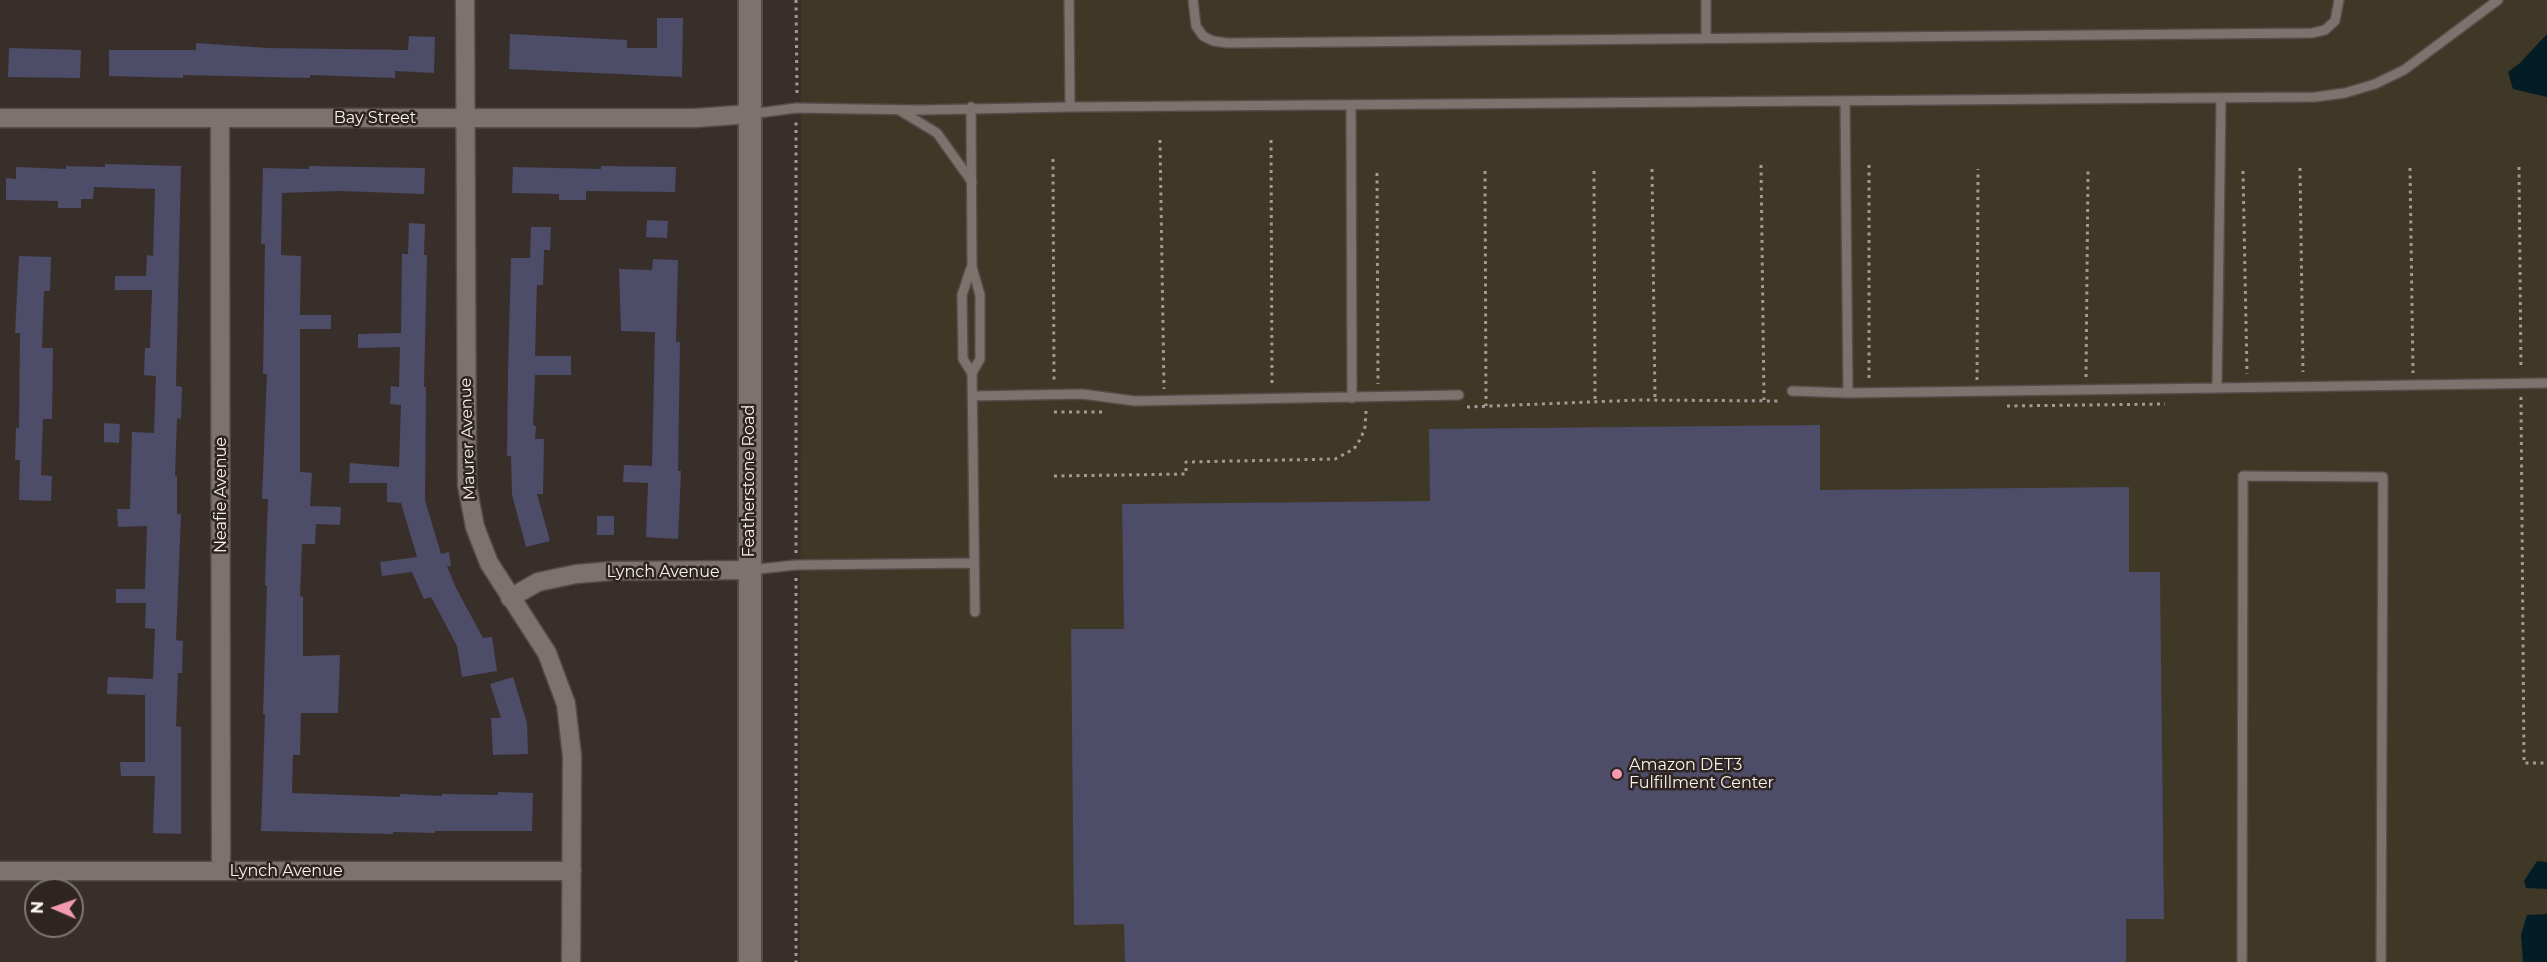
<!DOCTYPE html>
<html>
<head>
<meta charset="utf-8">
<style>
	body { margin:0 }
	#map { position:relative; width:2547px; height:962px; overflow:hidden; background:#382f2a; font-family:Montserrat,sans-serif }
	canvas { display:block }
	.north { position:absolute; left:24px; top:878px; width:60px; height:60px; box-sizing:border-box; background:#2e2520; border:2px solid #7f7773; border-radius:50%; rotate:272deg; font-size:16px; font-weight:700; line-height:24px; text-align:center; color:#f9f2ef }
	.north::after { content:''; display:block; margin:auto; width:21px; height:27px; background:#f29aaf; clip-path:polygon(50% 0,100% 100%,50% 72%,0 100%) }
</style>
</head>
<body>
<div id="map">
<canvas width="2547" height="962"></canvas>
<div class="north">N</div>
</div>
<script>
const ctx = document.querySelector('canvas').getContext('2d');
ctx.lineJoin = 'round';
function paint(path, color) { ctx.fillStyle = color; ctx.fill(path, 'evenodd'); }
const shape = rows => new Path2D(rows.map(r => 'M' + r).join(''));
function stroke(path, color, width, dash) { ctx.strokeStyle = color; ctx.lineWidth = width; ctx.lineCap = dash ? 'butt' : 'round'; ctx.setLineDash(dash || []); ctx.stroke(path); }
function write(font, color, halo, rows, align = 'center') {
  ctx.font = font + ' Montserrat,sans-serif'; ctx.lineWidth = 5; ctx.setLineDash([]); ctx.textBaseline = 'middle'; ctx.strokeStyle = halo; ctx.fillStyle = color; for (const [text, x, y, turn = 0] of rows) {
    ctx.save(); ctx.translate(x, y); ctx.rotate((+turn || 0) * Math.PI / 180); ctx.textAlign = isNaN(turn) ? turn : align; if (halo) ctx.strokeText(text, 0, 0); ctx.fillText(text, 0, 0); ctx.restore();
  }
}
paint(shape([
	[801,0,2547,0,2547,962,800,962]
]), '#3f3826');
paint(shape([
	[2547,34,2547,97,2513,89,2508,72,2520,63],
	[2537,861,2547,862,2547,889,2526,888,2524,881],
	[2547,914,2547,962,2523,962,2521,935,2527,915]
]), '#031d26');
paint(shape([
	[657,18,683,18,682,77,509,69,510,34,627,40,627,48,657,48],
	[409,36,435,37,434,73,395,71,395,78,310,75,310,78,183,75,183,78,109,76,109,50,196,50,196,43,268,48,408,50],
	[9,48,81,50,80,78,8,77],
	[105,164,181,166,176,386,182,387,181,419,177,418,175,476,177,476,177,514,181,514,176,640,183,641,182,673,178,673,176,726,181,727,181,834,153,833,155,776,121,776,120,762,145,762,145,695,107,694,108,677,153,679,155,629,145,628,146,603,116,603,116,589,145,589,147,526,118,527,117,509,130,509,132,432,154,433,156,376,144,375,145,348,150,348,152,290,115,290,115,276,146,276,147,255,153,256,155,189,94,187,93,199,81,199,81,208,58,208,58,201,6,200,6,178,16,179,16,167,66,169,66,166,105,167],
	[309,166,425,168,424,194,340,191,282,193,281,255,301,256,300,315,331,315,331,329,300,329,300,472,312,473,310,506,341,507,340,525,316,524,315,544,302,544,300,596,303,597,303,656,340,655,338,713,301,713,300,755,293,755,292,793,400,797,400,794,442,796,442,794,498,795,498,792,533,793,532,831,435,831,435,833,393,832,393,834,261,831,265,714,263,714,267,586,265,585,268,499,262,499,267,374,263,374,265,244,261,244,263,168,309,169],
	[601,166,676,167,675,192,586,191,586,200,559,200,559,194,512,193,513,167,601,169],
	[647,220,668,221,667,238,646,237],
	[409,223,425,224,424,255,427,255,424,387,426,387,425,500,441,554,449,552,451,566,447,566,456,588,483,638,492,637,497,671,462,677,457,646,431,597,424,599,412,572,382,576,380,562,417,557,401,503,387,502,387,483,349,483,350,463,399,467,401,405,390,404,391,386,399,387,400,347,358,348,358,334,401,333,402,254,408,254],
	[531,227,551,227,550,250,544,250,543,285,537,285,535,356,571,356,571,375,535,375,533,425,536,426,535,439,544,439,543,494,537,494,550,541,526,547,512,495,511,456,507,456,508,372,511,258,530,258],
	[19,256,51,257,50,291,44,291,42,348,53,348,52,419,43,419,41,475,52,476,51,501,19,500,20,460,15,460,16,428,19,428,20,333,15,333],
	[653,259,678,260,676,342,680,342,678,471,681,471,678,539,646,537,648,483,623,482,624,465,652,466,655,332,621,331,619,269,652,270],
	[104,423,120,424,119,443,104,442],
	[1820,425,1820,490,2129,487,2129,572,2160,572,2164,919,2126,919,2126,962,1125,962,1124,924,1074,925,1071,629,1124,629,1122,504,1430,501,1429,429],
	[597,516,614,516,614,535,597,535],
	[513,677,527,723,528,754,493,755,491,718,501,718,490,684]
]), '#4d4c69');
const service = shape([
	[1193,0,1196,26,1203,36,1213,41,1228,43,2312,33,2325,30,2335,21,2339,0],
	[1706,0,1706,38],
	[1845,101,1848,393],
	[1351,105,1352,398],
	[971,107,972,267,980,295,980,359,972,373,975,612],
	[1070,107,2315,97,2345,93,2375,84,2404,70,2498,0],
	[899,110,937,133,972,182],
	[751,114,796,108,921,110,1070,107,1069,0],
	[971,268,962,295,963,359,972,373],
	[2217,388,2547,383],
	[1792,391,1848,393,2217,388,2221,98],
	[972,396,1082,394,1135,401,1459,395],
	[749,570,796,565,974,563],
	[2242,962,2243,476,2383,477,2381,962]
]);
const minor = shape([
	[465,0,467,485,475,527,489,563,547,653,566,704,572,756,571,962],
	[0,118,695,118,750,114],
	[220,118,221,871],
	[510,598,538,582,576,574,611,571,749,570],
	[0,871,572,871]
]);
const tertiary = shape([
	[750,0,750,962]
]);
stroke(service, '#534c48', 12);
stroke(minor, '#534c48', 21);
stroke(tertiary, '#534c48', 26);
stroke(shape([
	[796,0,797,94],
	[1160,140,1164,389],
	[1271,140,1272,387],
	[1053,159,1054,383],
	[1761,165,1764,400],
	[1869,165,1869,380],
	[2519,167,2521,369],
	[2300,168,2303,372],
	[2410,168,2413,373],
	[1652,169,1655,400],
	[1485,171,1486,406],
	[1594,171,1595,402],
	[2243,171,2247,374],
	[1377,173,1378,384],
	[2086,377,2088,171],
	[1977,380,1978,169],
	[2521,397,2524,763,2547,763],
	[2007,406,2165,404],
	[1467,407,1639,400,1781,401],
	[1054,412,1104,412],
	[1054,476,1186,474,1186,462,1335,459,1354,449,1361,438,1365,427,1366,411],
	[796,553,796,122],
	[796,578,796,962]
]), '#a29a96', 3, [3, 4.5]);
stroke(service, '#7d726d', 9);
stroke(minor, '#7d726d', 18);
stroke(tertiary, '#7d726d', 22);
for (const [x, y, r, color] of [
	[1617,774,6,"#f29aaf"]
]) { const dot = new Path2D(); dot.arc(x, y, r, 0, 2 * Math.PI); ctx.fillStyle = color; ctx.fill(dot); stroke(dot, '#2e2520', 2); }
write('16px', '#f9f2ef', '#2e2520', [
	["Bay Street",375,118],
	["Maurer Avenue",468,439,-92],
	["Featherstone Road",749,481,-90],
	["Neafie Avenue",221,495,-90],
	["Lynch Avenue",663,572],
	["Lynch Avenue",286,871]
]);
write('16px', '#f9f2ef', '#2e2520', [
	["Amazon DET3",1629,765],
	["Fulfillment Center",1629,783]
], 'left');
</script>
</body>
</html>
